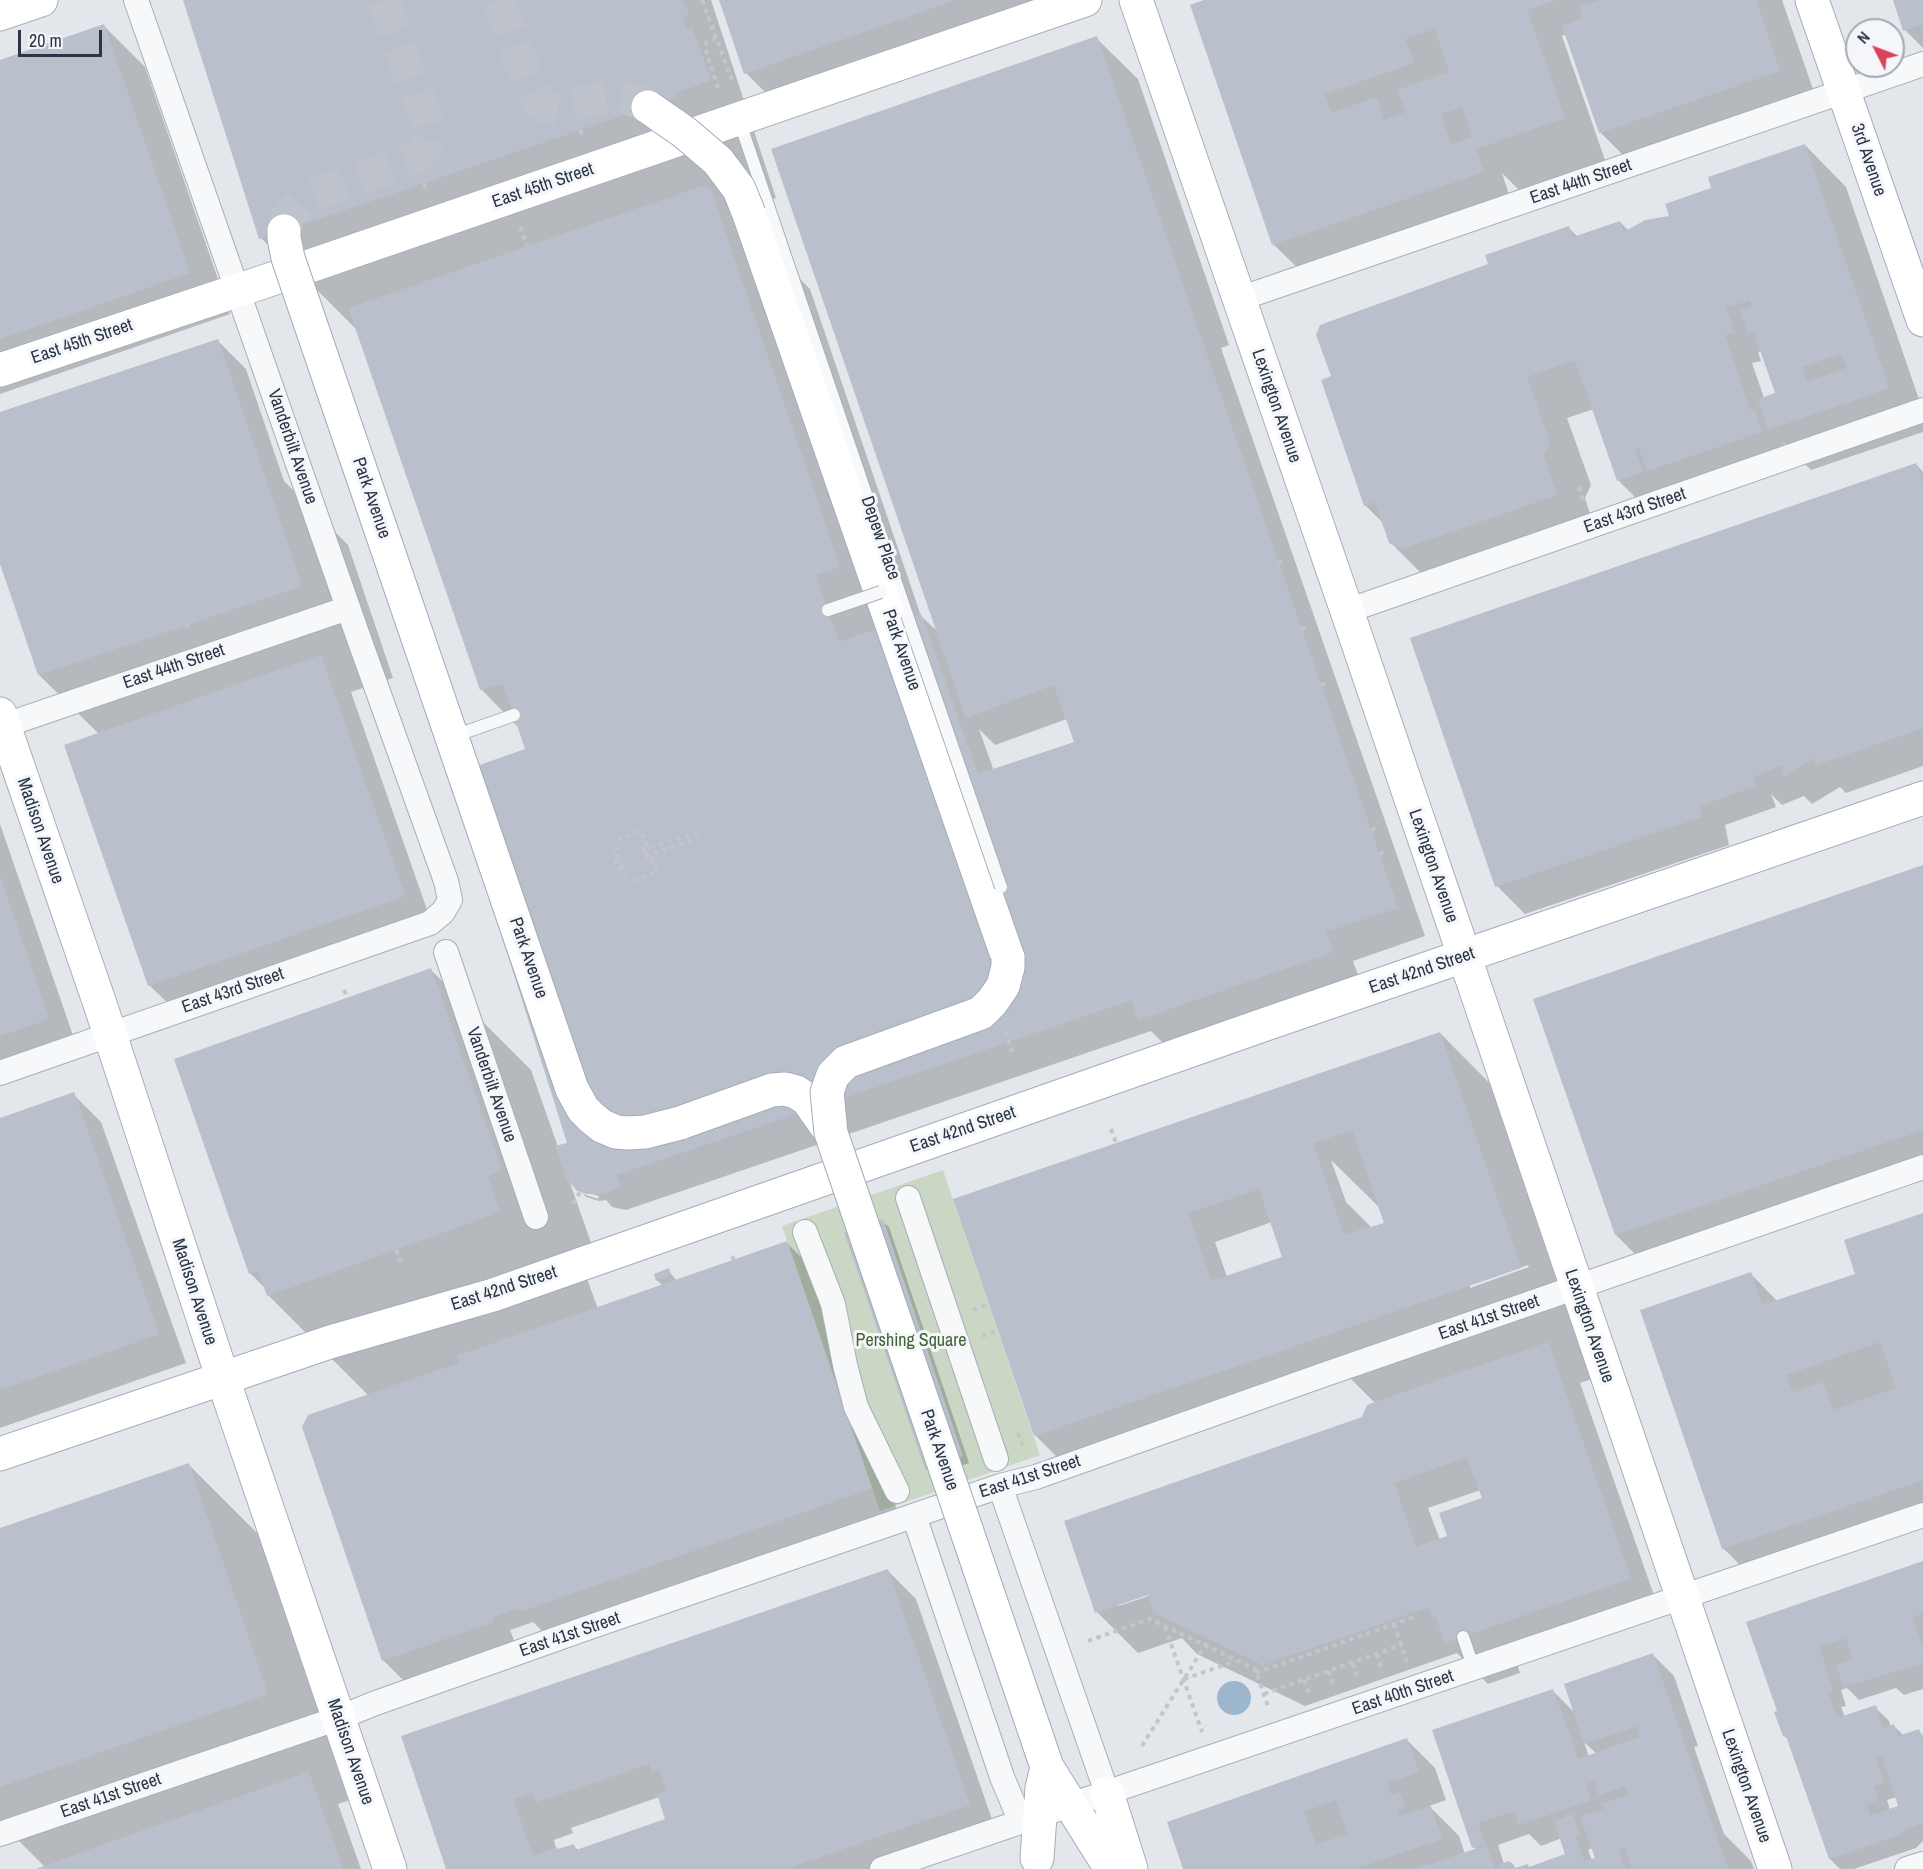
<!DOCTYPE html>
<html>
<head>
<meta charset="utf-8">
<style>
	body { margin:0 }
	#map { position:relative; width:1923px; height:1869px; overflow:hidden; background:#e3e7ec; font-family:"Archivo Narrow",sans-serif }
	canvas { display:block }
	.north { position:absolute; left:1845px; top:18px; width:60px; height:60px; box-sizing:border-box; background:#f4f6f9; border:2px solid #a3a9b1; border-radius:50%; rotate:312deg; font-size:16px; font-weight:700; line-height:24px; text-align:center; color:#2a3546 }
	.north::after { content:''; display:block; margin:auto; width:21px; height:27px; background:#d8425d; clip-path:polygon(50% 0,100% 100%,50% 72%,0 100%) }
	.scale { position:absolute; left:18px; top:30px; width:84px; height:27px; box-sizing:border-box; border:3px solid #2a3546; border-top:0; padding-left:8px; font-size:18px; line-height:21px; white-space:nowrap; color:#2a3546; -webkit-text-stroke:4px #f4f6f9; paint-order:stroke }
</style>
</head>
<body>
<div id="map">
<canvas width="1923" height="1869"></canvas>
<div class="north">N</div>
<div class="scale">20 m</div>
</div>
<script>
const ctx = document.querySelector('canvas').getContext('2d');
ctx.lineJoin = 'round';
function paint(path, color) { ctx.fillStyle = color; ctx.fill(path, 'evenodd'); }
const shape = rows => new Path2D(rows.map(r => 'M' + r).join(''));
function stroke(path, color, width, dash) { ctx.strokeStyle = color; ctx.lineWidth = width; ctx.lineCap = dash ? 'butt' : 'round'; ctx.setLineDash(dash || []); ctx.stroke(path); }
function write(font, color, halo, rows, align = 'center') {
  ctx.font = font + ' "Archivo Narrow",sans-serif'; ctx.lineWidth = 6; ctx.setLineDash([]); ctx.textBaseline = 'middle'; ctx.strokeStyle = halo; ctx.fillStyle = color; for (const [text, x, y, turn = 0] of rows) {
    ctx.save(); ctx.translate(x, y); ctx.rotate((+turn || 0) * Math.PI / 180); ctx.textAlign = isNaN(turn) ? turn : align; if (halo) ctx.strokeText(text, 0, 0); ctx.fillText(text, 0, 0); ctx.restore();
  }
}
paint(shape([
	[943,1170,1040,1455,880,1511,782,1226]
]), '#c9d7c4');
paint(shape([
	'1217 1698a17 17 0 1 1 34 0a17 17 0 1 1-34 0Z'
]), '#9cb6ce');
paint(shape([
	[185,0,711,0,776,198,733,212,810,289,921,616,938,632,1096,38,1138,79,1229,345,1221,348,1425,936,1353,961,1360,980,1168,1048,1151,1031,626,1210,612,1207,606,1200,599,1201,586,1197,583,1194,598,1199,599,1196,578,1190,569,1180,601,1271,586,1276,598,1309,663,1286,657,1280,668,1270,677,1281,787,1243,815,1271,899,1516,550,1639,533,1622,510,1630,515,1643,404,1681,383,1660,369,1396,268,1295,266,1289,250,1273,430,969,531,1070,558,1147,571,1149,528,750,519,728,481,689,358,331,289,262,289,266,261,238],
	[1067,719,1075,743,994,771,979,729,995,745],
	[720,0,1064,0,774,101,746,73],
	[1208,0,1782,0,1821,112,1642,174,1600,132,1567,34,1562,36,1605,160,1519,190,1502,173,1511,201,1302,272,1273,244],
	[1894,0,1923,0,1923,48,1905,30],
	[104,26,145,67,230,314,0,394,0,62],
	[1805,145,1846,187,1923,411,1923,432,1811,470,1783,442,1789,460,1647,509,1618,480,1594,409,1567,418,1591,485,1585,498,1597,536,1432,584,1390,542,1384,524,1365,505,1333,377,1490,265,1569,228,1578,237,1620,222,1629,231,1671,217,1713,189],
	[1762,351,1777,394,1764,398,1752,363,1761,361,1758,352],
	[218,341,246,369,284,481,348,545,393,678,351,692,432,924,178,1013,149,985,99,734,39,675,0,559,0,414],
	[1916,464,1923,472,1923,766,1846,793,1840,787,1812,804,1804,796,1782,805,1771,794,1776,807,1725,825,1729,845,1525,914,1497,886],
	[0,824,77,1047,0,1074],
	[1923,867,1923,1167,1644,1263,1616,1235],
	[1440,1033,1540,1134,1621,1369,1580,1383,1658,1607,1515,1657,1520,1673,1488,1684,1457,1653,1305,1706,1197,1654,1182,1638,1138,1653,1097,1612,1363,1418,1376,1404,1336,1364,1063,1463,1035,1435,955,1200],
	[1331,1160,1380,1208,1385,1223,1372,1228,1346,1202],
	[1272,1222,1286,1262,1227,1277,1215,1242],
	[1528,1265,1529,1267,1470,1288,1470,1285],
	[1481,1490,1484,1499,1446,1538,1440,1540,1428,1508],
	[1154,1591,1155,1594,1118,1606,1118,1603],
	[73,1094,101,1122,186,1363,0,1428,0,1119],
	[1923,1215,1923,1517,1751,1576,1723,1548,1751,1274,1778,1302,1857,1275],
	[882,1221,889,1227,969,1463,933,1475,926,1469],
	[189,1465,289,1565,368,1794,338,1804,361,1869,40,1869,45,1867,2,1824,0,1824,0,1530],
	[1923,1563,1923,1689,1904,1695,1896,1688,1859,1700,1847,1688,1841,1690,1846,1706,1841,1707,1845,1717,1875,1707,1889,1721,1891,1727,1894,1726,1904,1736,1919,1731,1923,1736,1923,1841,1916,1848,1854,1869,1840,1869,1830,1859,1790,1741,1784,1736,1779,1712,1748,1623],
	[1897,1797,1900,1807,1890,1810,1887,1800],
	[888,1571,916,1599,997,1834,894,1869,448,1869,402,1737],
	[659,1797,667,1820,578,1850,574,1846,559,1851,556,1848,554,1840,573,1833,571,1828],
	[1653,1655,1674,1676,1698,1746,1694,1747,1724,1834,1751,1861,1754,1869,1517,1869,1528,1865,1530,1868,1567,1855,1562,1838,1541,1846,1529,1834,1498,1845,1504,1864,1513,1866,1516,1869,1185,1869,1407,1740,1435,1768,1446,1800,1429,1806,1459,1836,1465,1854,1477,1850,1474,1847,1434,1731,1552,1690,1575,1713],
	[1584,1742,1597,1754,1589,1757],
	[1593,1848,1596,1859,1592,1860,1588,1850]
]), '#0003');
paint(shape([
	[183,0,683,0,689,15,683,17,687,29,692,27,711,80,676,93,677,97,259,239],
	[719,0,955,0,744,74],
	[1204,0,1556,0,1527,10,1565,118,1476,149,1484,172,1272,245,1190,5],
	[1435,29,1449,72,1398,90,1406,112,1384,120,1377,97,1331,113,1324,94,1414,63,1405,39],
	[1462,107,1472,137,1451,145,1441,114],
	[1600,0,1756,0,1780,71,1599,133,1562,26,1583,18,1579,7],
	[1893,0,1923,0,1923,24,1903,31],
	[104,24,190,273,0,339,0,60],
	[1097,36,1398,908,1326,932,1333,952,1138,1020,1132,1000,616,1175,621,1187,603,1194,586,1194,577,1191,566,1178,555,1146,567,1143,451,775,525,749,503,684,480,690,349,310,352,310,351,307,706,185,707,188,710,187,840,567,816,575,839,642,921,614,978,774,1074,742,1054,685,966,718,771,149],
	[1805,144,1889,388,1768,430,1758,399,1775,393,1754,333,1748,334,1740,310,1752,306,1750,300,1726,308,1734,332,1725,335,1750,410,1754,409,1762,432,1647,471,1639,448,1635,449,1643,472,1617,481,1575,360,1527,377,1550,443,1544,456,1557,495,1402,549,1389,543,1375,502,1364,506,1321,380,1331,376,1316,335,1320,325,1488,264,1485,255,1569,226,1573,237,1620,221,1624,232,1645,220,1669,216,1665,204,1711,188,1708,177],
	[1841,353,1847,368,1807,382,1802,367],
	[218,339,302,586,38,675,0,564,0,412],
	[1916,463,1923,484,1923,728,1816,765,1814,758,1783,777,1783,765,1753,777,1756,786,1699,806,1702,817,1495,887,1410,638],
	[321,655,405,896,148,986,64,745],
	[1923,865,1923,1130,1615,1235,1533,999],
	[0,876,49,1019,0,1036],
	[431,968,502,1170,487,1176,500,1212,267,1296,258,1271,249,1274,174,1059],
	[1440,1032,1521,1268,1034,1436,953,1199],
	[1352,1130,1384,1223,1344,1235,1313,1143],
	[1259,1189,1282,1257,1211,1281,1188,1213],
	[74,1092,159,1334,0,1390,0,1118],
	[1923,1213,1923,1480,1722,1549,1640,1310,1751,1272,1762,1305,1855,1274,1844,1240],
	[1880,1342,1896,1388,1833,1410,1823,1382,1792,1393,1786,1375],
	[883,1219,963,1456,925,1469,844,1232],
	[787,1241,872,1488,520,1612,519,1608,493,1617,494,1622,382,1661,302,1427,308,1415,459,1363,457,1356],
	[669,1268,671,1275,656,1281,654,1274],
	[1548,1342,1631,1578,1445,1643,1435,1615,1433,1617,1429,1607,1263,1665,1154,1613,1148,1595,1095,1613,1064,1521,1362,1417,1367,1405],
	[1467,1457,1482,1498,1439,1513,1447,1536,1416,1547,1394,1483],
	[189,1463,268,1694,0,1787,0,1528],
	[1923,1561,1923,1613,1912,1617,1923,1649,1923,1663,1844,1687,1836,1665,1853,1659,1846,1638,1819,1647,1826,1667,1818,1670,1825,1668,1833,1692,1828,1694,1837,1718,1876,1705,1883,1728,1894,1724,1898,1736,1919,1729,1923,1741,1923,1823,1906,1829,1902,1834,1829,1859,1786,1736,1783,1736,1774,1712,1777,1711,1746,1622],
	[1882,1756,1898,1806,1870,1816,1866,1804,1878,1800,1874,1786,1884,1783,1876,1759],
	[888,1569,970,1805,785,1869,446,1869,401,1736],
	[649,1764,651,1772,659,1769,666,1791,657,1794,665,1819,576,1850,574,1844,558,1849,557,1847,533,1856,513,1799,532,1792,536,1802],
	[1653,1653,1728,1869,1632,1869,1625,1847,1618,1850,1625,1869,1496,1869,1500,1864,1509,1861,1514,1865,1515,1868,1528,1864,1529,1867,1565,1854,1554,1821,1573,1814,1580,1834,1575,1836,1584,1861,1595,1858,1580,1816,1604,1809,1602,1804,1628,1795,1625,1786,1599,1795,1594,1781,1586,1784,1591,1800,1519,1825,1514,1811,1478,1823,1485,1844,1472,1848,1432,1730,1553,1689,1581,1767,1578,1759,1640,1737,1637,1726,1584,1744,1564,1684],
	[1407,1738,1419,1772,1387,1783,1391,1795,1400,1792,1405,1807,1397,1810,1399,1817,1431,1806,1442,1839,1354,1869,1183,1869,1167,1822],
	[1336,1800,1348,1834,1316,1845,1304,1811],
	[309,1772,343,1869,36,1869,102,1845],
	[1486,1845,1495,1869,1414,1869,1426,1864,1426,1866]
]), '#bac0cb');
stroke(shape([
	[499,0,529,86,539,103,546,107,561,109,595,99,620,96,640,102,648,107],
	[284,231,288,216,301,202,311,196,410,160,421,153,428,142,429,130,427,121,383,0]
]), '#bec3cb', 33, [33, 16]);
const lane = shape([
	[739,120,907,615],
	[1463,1637,1474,1669]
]);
const street = shape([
	[1239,299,1923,64],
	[1347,611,1923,410],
	[0,727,348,608],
	[446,952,536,1217],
	[0,1073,430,923,443,912,450,900,446,881,358,636,136,0],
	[908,1198,996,1459],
	[805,1232,833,1304,845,1365,856,1407,897,1491],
	[1000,1486,1107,1793],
	[914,1516,1002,1777,1021,1822],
	[0,1834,339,1718,373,1704,587,1628,1000,1486,1036,1477,1320,1376,1923,1167],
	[882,1869,1923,1515],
	[1907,1869,1923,1864]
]);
const secondary = shape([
	[1136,0,1347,611,1775,1869],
	[0,14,41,0],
	[0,370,266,281,1085,0],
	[0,714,100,1004,223,1379,390,1869]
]);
const primary = shape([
	[1812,0,1923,320],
	[749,214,1008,958],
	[680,1123,772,1090,785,1089,796,1092,807,1099,831,1133],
	[0,1454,330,1342,493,1295,1266,1024,1923,798],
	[979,1567,1047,1767,1111,1869],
	[1107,1793,1131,1869],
	[1037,1858,1042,1788,1047,1767]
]);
stroke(lane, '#a8aeb7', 14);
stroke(street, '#a8aeb7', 26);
stroke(secondary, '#a8aeb7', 35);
stroke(primary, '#a2acb9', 35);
stroke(shape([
	[702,0,733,83],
	[716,38,706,43,705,48,718,88],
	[580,130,582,135],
	[424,184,426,190],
	[520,227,527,246],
	[1579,487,1584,503],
	[1278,563,1286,560],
	[186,623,188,628],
	[1301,629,1308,627],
	[1321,685,1328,683],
	[1371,830,1376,828],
	[618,839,641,831,647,845,641,847],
	[615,846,619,858,624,856],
	[642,850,697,832],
	[644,853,650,852],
	[1379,854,1384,852],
	[620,855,614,858,619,869,624,867],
	[645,856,699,838],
	[626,877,621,864,626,862],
	[633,881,657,872,652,858,646,859],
	[344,990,347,997],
	[1005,1031,1013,1054],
	[1111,1129,1116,1143],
	[573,1204,583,1187],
	[396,1250,402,1265],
	[732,1256,734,1260],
	[973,1310,989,1304],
	[982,1336,998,1331],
	[1018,1433,1024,1449],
	[1394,1624,1407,1662],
	[1165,1627,1202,1732],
	[1088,1641,1150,1619,1255,1669,1269,1709],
	[1377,1654,1382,1670],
	[1353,1663,1358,1679],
	[1328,1671,1334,1687],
	[1256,1673,1417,1616],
	[1184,1679,1236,1661],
	[1304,1680,1310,1695],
	[1264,1694,1401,1645],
	[1142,1746,1209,1639]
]), '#c2c5cb', 4, [4.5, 4.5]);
stroke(lane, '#f7f8fa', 12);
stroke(street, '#f7f8fa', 24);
stroke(secondary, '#fff', 33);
stroke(primary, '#fff', 33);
const laneBridge = shape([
	[828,610,881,592],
	[907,615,1001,887],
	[454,736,514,715]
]);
const primaryBridge = shape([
	[648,107,684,132,718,161,739,189,749,214],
	[284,231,284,238,288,258,572,1089,583,1109,592,1118,602,1126,616,1132,628,1133,645,1132,680,1123],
	[979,1567,831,1133,827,1092,833,1075,846,1062,981,1013,992,1002,1003,986,1008,967,1008,958]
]);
stroke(laneBridge, '#a8aeb7', 14, []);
stroke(primaryBridge, '#a2acb9', 35, []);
stroke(laneBridge, '#f7f8fa', 12);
stroke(primaryBridge, '#fff', 33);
write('18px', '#2a3546', '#f4f6f9', [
	["3rd Avenue",1868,160,71],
	["East 44th Street",1581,182,-19],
	["East 45th Street",543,186,-19],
	["East 45th Street",82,342,-19],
	["Lexington Avenue",1276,406,71],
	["Vanderbilt Avenue",292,447,71],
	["Park Avenue",371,498,71],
	["East 43rd Street",1635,511,-19],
	["Depew Place",880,538,71],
	["Park Avenue",901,650,71],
	["East 44th Street",174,667,-19],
	["Madison Avenue",40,831,71],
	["Lexington Avenue",1433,866,71],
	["Park Avenue",528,958,71],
	["East 42nd Street",1422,971,-19],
	["East 43rd Street",233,991,-19],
	["Vanderbilt Avenue",491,1085,71],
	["East 42nd Street",963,1130,-19],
	["East 42nd Street",504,1289,-18],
	["Madison Avenue",194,1292,72],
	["East 41st Street",1489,1318,-19],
	["Lexington Avenue",1589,1326,71],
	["Park Avenue",939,1450,71],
	["East 41st Street",1030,1477,-18],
	["East 41st Street",570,1635,-19],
	["East 40th Street",1403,1693,-19],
	["Madison Avenue",350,1752,71],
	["Lexington Avenue",1746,1786,71],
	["East 41st Street",111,1796,-19]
]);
write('18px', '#406336', '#f4f6f9', [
	["Pershing Square",911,1341]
]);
</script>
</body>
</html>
